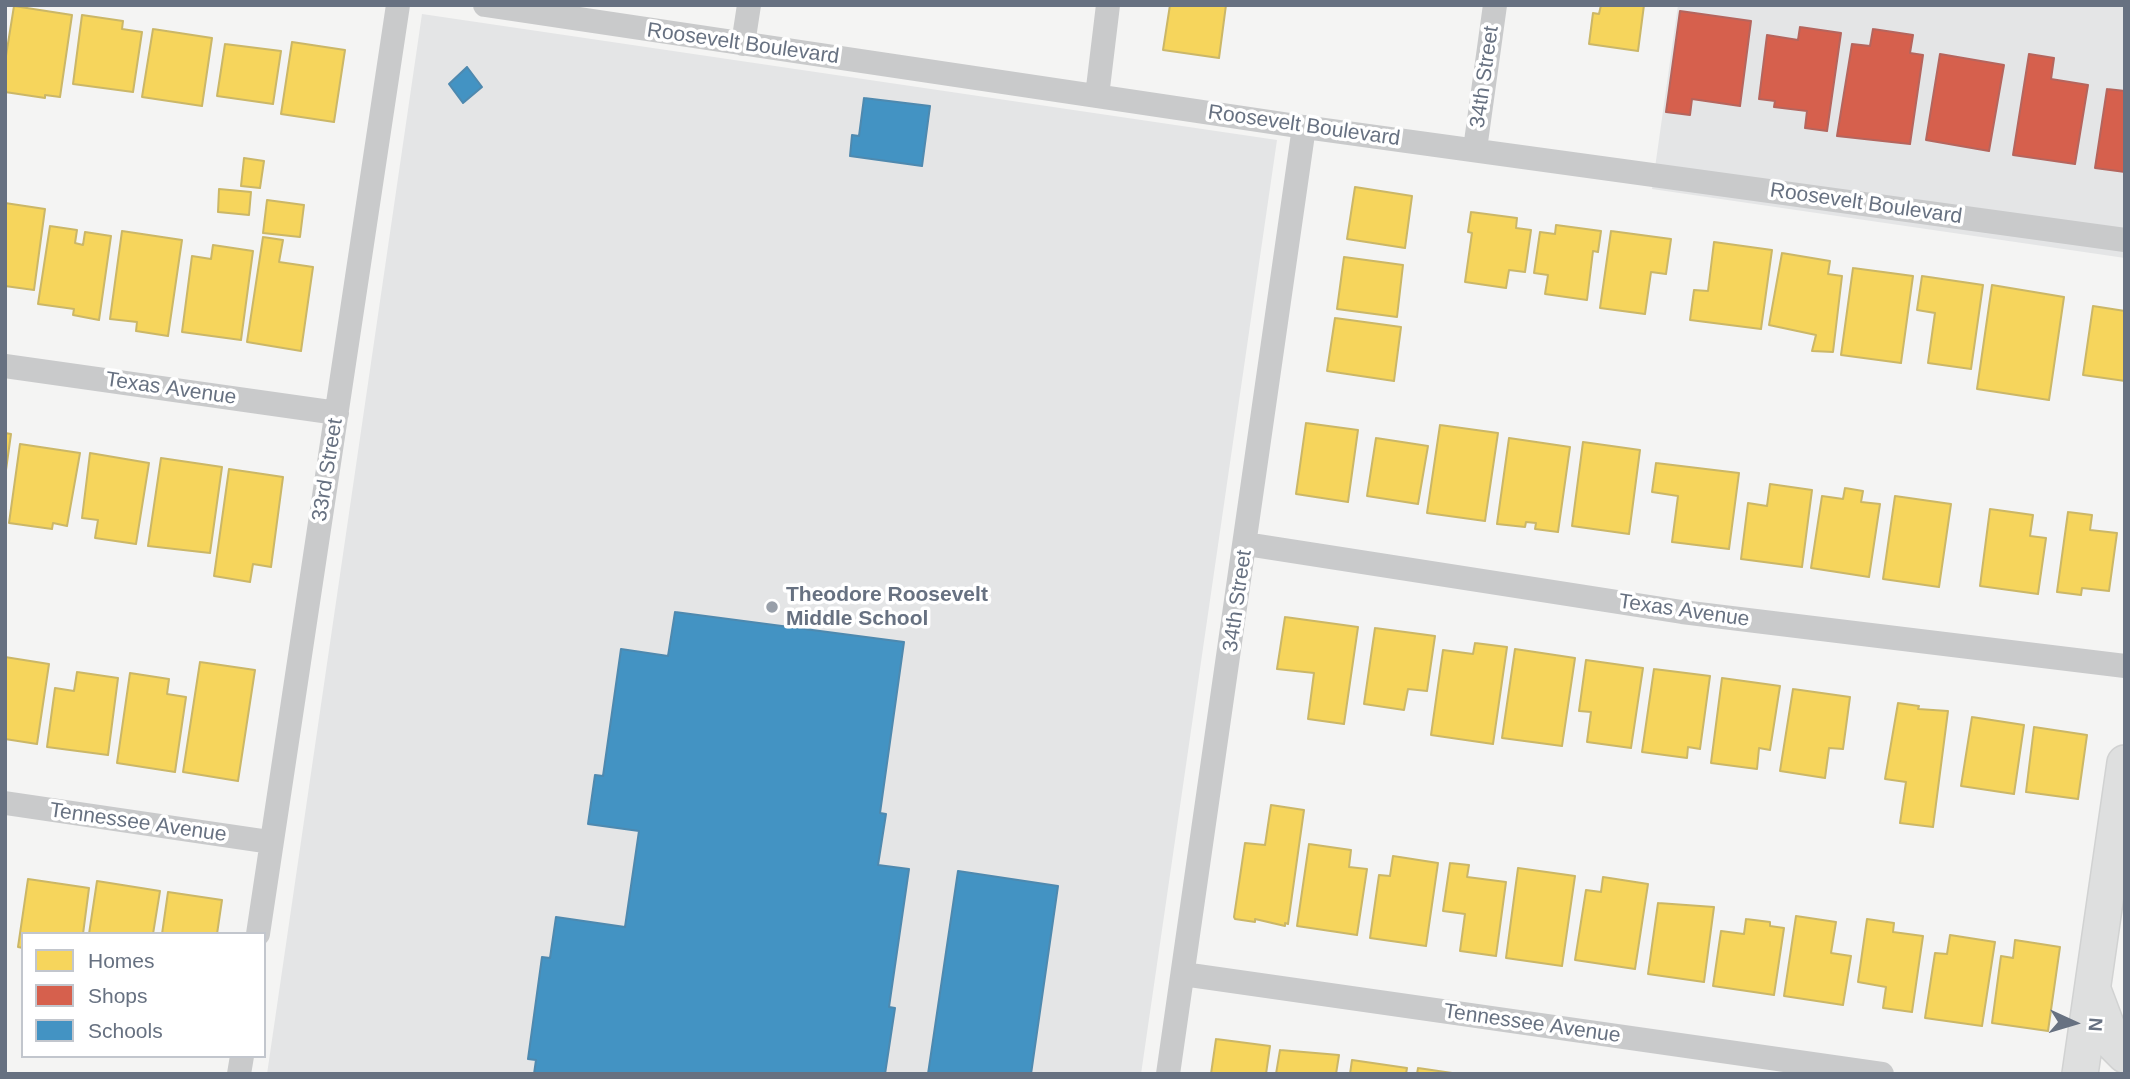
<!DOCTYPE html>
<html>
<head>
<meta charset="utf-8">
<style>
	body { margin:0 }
	#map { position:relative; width:2130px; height:1079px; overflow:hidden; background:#f4f4f3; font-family:Helvetica,sans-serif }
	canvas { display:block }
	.frame { position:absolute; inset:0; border:7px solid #677181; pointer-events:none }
	.legend { position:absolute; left:21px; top:932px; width:245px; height:126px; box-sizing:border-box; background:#fff; border:2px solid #c2c6cd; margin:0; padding:9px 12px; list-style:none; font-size:21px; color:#677181 }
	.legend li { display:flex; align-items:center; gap:14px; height:35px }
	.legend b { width:35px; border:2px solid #c2c6cd }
	.north { position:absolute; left:2039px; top:988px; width:70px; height:70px; -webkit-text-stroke:5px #fff; paint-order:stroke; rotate:94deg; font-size:19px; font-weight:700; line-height:28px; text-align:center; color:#677181 }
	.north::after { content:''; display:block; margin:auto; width:24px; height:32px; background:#677181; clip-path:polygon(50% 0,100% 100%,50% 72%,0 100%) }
</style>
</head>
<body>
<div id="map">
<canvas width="2130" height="1079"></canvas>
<div class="frame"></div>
<ul class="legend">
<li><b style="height:19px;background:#f6d55c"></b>Homes</li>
<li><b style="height:19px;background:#d6604d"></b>Shops</li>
<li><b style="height:19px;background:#4393c3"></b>Schools</li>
</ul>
<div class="north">N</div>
</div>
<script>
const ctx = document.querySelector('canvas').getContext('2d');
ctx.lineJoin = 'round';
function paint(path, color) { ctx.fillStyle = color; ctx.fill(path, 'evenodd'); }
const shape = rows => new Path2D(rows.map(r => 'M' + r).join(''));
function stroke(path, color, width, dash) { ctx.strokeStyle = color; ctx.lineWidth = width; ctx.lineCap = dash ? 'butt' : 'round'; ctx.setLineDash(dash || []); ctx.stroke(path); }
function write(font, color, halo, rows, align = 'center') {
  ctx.font = font + ' Helvetica,sans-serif'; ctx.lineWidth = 7; ctx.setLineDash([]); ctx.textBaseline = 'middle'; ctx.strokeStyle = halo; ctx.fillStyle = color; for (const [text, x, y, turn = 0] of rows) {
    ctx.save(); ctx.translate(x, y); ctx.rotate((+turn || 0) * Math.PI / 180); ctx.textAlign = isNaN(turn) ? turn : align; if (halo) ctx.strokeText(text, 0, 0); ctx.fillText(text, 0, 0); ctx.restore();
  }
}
paint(shape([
	[1678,5,2125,5,2125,258,1652,189],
	[422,14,1277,140,1141,1074,267,1074]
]), '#e4e5e6');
const homes = shape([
	[1170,5,1226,5,1219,58,1163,50,1170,5],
	[1601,5,1644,5,1638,51,1589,44,1593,13,1599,14,1601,5],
	[14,6,72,15,60,97,45,95,45,98,5,92,5,62,14,6],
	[82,15,123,21,122,29,142,32,133,92,73,84,82,15],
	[153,29,212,38,202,106,142,97,153,29],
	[292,42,345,50,334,122,281,114,292,42],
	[225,44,281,51,273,104,217,96,225,44],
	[244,158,264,161,260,188,241,186,244,158],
	[1355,187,1412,196,1405,248,1347,239,1355,187],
	[219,189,251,192,249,215,218,212,219,189],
	[267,200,304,205,300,237,263,233,267,200],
	[5,203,45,209,34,290,5,286,5,203],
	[1471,212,1517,218,1516,228,1531,230,1525,272,1509,270,1506,288,1465,282,1472,233,1468,232,1471,212],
	[1556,225,1601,231,1598,252,1593,251,1587,300,1545,294,1548,275,1534,273,1540,232,1555,234,1556,225],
	[50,226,77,230,75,243,83,245,85,232,111,236,99,320,73,315,74,309,38,304,50,226],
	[122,231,182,240,168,336,136,331,137,322,110,319,122,231],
	[1611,231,1671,239,1666,274,1651,272,1645,314,1600,308,1611,231],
	[263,237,283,240,279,262,313,267,301,351,247,342,263,237],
	[1714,242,1772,250,1761,329,1690,320,1694,290,1708,291,1714,242],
	[213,245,253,251,241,340,182,332,192,256,211,259,213,245],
	[1782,253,1830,261,1828,274,1842,276,1833,352,1812,351,1816,335,1769,325,1782,253],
	[1344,257,1403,265,1397,317,1337,309,1344,257],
	[1853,268,1913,276,1901,363,1841,355,1853,268],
	[1922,276,1983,285,1971,369,1928,363,1935,313,1917,310,1922,276],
	[1992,285,2064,297,2049,400,1977,389,1992,285],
	[2093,306,2125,311,2125,381,2083,375,2093,306],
	[1335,318,1401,327,1394,381,1327,371,1335,318],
	[1306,423,1358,430,1348,502,1296,494,1306,423],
	[1440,425,1498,433,1485,521,1427,513,1440,425],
	[5,433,11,434,5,477,5,433],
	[1376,438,1428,446,1418,504,1367,496,1376,438],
	[1509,438,1570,447,1558,532,1535,529,1536,523,1526,522,1525,527,1497,524,1509,438],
	[1583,442,1640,450,1629,534,1572,526,1583,442],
	[20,444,80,453,67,526,53,523,52,529,9,523,20,444],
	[90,453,149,463,136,544,95,538,98,520,82,518,90,453],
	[161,458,222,467,210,553,148,546,161,458],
	[1656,463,1739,473,1729,549,1672,542,1678,496,1652,492,1656,463],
	[229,469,283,477,271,567,253,564,250,582,214,576,229,469],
	[1770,484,1812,490,1802,567,1741,559,1748,503,1767,506,1770,484],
	[1845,488,1863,491,1861,502,1880,504,1869,577,1811,568,1822,496,1843,499,1845,488],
	[1895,496,1951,504,1939,587,1883,579,1895,496],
	[1990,509,2033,515,2030,536,2046,538,2038,594,1980,586,1990,509],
	[2068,512,2092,515,2090,530,2117,533,2109,591,2082,588,2081,595,2057,592,2068,512],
	[1285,617,1358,627,1344,724,1308,719,1314,673,1277,669,1285,617],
	[1375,628,1435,636,1427,691,1408,689,1404,710,1364,704,1375,628],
	[1475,643,1507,647,1493,744,1431,735,1443,650,1473,654,1475,643],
	[1515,649,1575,658,1562,746,1502,738,1515,649],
	[5,657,49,664,37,744,5,739,5,657],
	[1586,660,1643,668,1631,748,1587,742,1591,712,1579,711,1586,660],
	[200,662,255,670,238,781,183,772,200,662],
	[1654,669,1710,676,1700,749,1688,747,1687,758,1642,752,1654,669],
	[77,672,118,678,108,755,47,747,55,688,74,691,77,672],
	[130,673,169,679,167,694,186,697,175,772,117,763,130,673],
	[1722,678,1780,686,1770,750,1759,748,1757,769,1711,763,1722,678],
	[1793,689,1850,697,1843,749,1829,748,1825,778,1780,771,1793,689],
	[1898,703,1919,706,1918,709,1948,711,1933,827,1900,823,1906,782,1885,779,1898,703],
	[1972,717,2024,725,2014,794,1961,786,1972,717],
	[2034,727,2087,735,2078,799,2026,792,2034,727],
	[1271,805,1304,810,1288,924,1285,923,1285,926,1255,919,1255,922,1235,919,1234,917,1245,843,1265,845,1271,805],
	[1309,844,1351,850,1349,867,1367,869,1357,935,1297,926,1309,844],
	[1393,856,1438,863,1426,946,1370,938,1379,875,1390,876,1393,856],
	[1450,863,1469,865,1467,877,1506,882,1496,956,1460,951,1465,914,1443,911,1450,863],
	[1518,868,1575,876,1562,966,1506,958,1518,868],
	[1603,877,1648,884,1635,969,1575,960,1586,890,1601,892,1603,877],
	[28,879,89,888,83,934,23,934,23,948,18,947,28,879],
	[97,881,160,891,153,934,89,934,97,881],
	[168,892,222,900,217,934,162,934,168,892],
	[1658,903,1714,907,1704,982,1648,974,1658,903],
	[1796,916,1836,922,1831,953,1851,956,1843,1005,1784,996,1796,916],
	[1746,919,1770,922,1770,926,1784,928,1774,995,1713,986,1721,931,1744,934,1746,919],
	[1867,919,1894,923,1893,932,1923,936,1912,1012,1883,1008,1886,987,1858,982,1867,919],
	[1950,935,1995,942,1982,1026,1925,1018,1935,953,1947,954,1950,935],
	[2015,940,2060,947,2048,1031,1992,1023,2001,956,2013,958,2015,940],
	[1216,1039,1270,1046,1266,1074,1211,1074,1216,1039],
	[1280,1050,1339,1055,1336,1074,1276,1074,1280,1050],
	[1352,1060,1407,1068,1406,1074,1350,1074,1352,1060],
	[1418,1068,1459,1074,1417,1074,1418,1068]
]);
paint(homes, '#f6d55c');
stroke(homes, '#cbb767', 2);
const shops = shape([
	[1680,11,1751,21,1740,106,1692,99,1690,115,1666,112,1680,11],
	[1800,27,1841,33,1827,131,1805,128,1807,111,1774,107,1775,101,1759,99,1767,35,1798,40,1800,27],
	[1873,29,1913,35,1910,53,1923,55,1910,144,1837,136,1852,44,1870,46,1873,29],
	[1940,54,2004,65,1989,151,1926,140,1940,54],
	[2029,54,2054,58,2051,79,2088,85,2075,164,2013,155,2029,54],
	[2107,89,2125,91,2125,172,2095,168,2107,89]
]);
paint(shops, '#d6604d');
stroke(shops, '#b5655d', 2);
const schools = shape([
	[467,67,482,87,463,103,449,84,467,67],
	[864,98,930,106,922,166,850,156,852,135,859,136,864,98],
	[675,612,904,642,880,813,886,814,878,865,909,869,889,1007,895,1008,885,1074,534,1074,536,1060,528,1059,542,957,550,958,556,917,625,927,639,831,588,824,595,775,603,776,621,649,668,656,675,612],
	[958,871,1058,886,1031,1074,928,1074,958,871]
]);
paint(schools, '#4393c3');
stroke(schools, '#4e89af', 2);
const secondary = shape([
	[2093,990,2113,1043,2125,1055],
	[2080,1074,2125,763]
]);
stroke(secondary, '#d1d2d2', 38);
stroke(shape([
	[485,5,1304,127,2125,240],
	[743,44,749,5],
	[1097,96,1108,5],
	[1475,149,1495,5],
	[5,366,337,413],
	[1246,544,1682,612,2125,666],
	[5,803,270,842],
	[258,934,398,5],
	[1183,974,1882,1074],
	[239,1074,242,1056],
	[1168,1074,1304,127]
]), '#c9cacb', 24);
stroke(secondary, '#dedfdf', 35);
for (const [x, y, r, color] of [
	[772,607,7,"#989fa9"]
]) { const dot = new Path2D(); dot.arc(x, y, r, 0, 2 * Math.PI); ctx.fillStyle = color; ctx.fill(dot); stroke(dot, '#fff', 2.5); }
write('21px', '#677181', '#fff', [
	["Roosevelt Boulevard",743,44,8],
	["34th Street",1485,77,-82],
	["Roosevelt Boulevard",1304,126,8],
	["Roosevelt Boulevard",1866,204,8],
	["Texas Avenue",171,389,8],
	["33rd Street",328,470,-81],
	["34th Street",1238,601,-82],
	["Texas Avenue",1684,611,8],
	["Tennessee Avenue",138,823,8],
	["Tennessee Avenue",1532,1024,8]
]);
write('bold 21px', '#677181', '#fff', [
	["Theodore Roosevelt",786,595],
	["Middle School",786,619]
], 'left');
</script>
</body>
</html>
